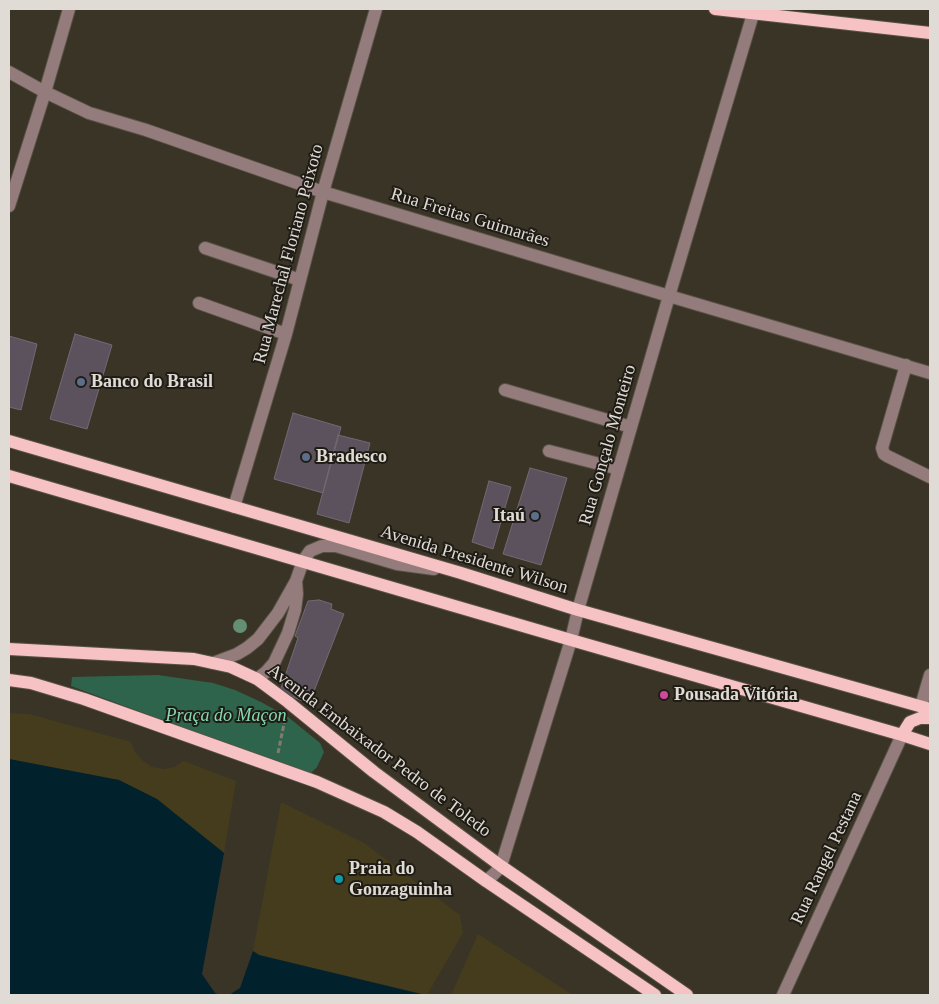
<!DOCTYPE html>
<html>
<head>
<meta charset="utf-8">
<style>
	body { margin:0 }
	#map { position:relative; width:939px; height:1004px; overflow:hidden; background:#3a3427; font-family:"Times New Roman",serif }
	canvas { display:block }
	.frame { position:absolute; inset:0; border:10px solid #e0dbd4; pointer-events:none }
</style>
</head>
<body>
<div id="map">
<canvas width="939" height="1004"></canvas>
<div class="frame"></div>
</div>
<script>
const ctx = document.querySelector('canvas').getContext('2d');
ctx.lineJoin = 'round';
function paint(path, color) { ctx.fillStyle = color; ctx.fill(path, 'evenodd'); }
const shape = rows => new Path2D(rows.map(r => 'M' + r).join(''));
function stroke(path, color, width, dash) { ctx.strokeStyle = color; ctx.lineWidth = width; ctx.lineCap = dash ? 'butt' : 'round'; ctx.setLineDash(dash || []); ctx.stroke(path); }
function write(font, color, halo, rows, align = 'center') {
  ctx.font = font + ' "Times New Roman",serif'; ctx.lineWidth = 4; ctx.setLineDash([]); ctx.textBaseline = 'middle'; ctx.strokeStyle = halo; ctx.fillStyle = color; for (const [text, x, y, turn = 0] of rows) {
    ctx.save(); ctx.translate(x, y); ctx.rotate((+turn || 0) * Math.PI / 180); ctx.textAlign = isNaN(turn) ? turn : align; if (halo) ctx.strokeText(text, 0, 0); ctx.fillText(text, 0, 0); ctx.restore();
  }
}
paint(shape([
	[158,675,213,683,235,690,261,702,288,717,320,743,324,752,317,767,311,773,304,773,71,686,72,677]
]), '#2f644c');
paint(shape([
	[9,713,29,714,131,742,135,752,143,761,152,767,163,769,174,767,184,761,236,781,224,853,157,799,119,780,9,759],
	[281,802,364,843,460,915,463,933,427,995,259,955,253,951],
	[478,934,570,993,574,995,451,995]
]), '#443c1c');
paint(shape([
	[9,759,119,780,157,799,224,853,202,974,215,993,221,995,9,995],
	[253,951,259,955,425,995,229,995,240,988]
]), '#01222c');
const building = shape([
	[75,334,112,345,87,429,50,419,75,334],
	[9,336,37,344,21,410,9,407,9,336],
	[293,413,341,427,323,493,274,479,293,413],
	[338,435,370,443,349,523,317,514,338,435],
	[530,468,567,478,541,565,503,554,530,468],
	[489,481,511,487,493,549,472,542,489,481],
	[319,600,332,604,331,609,344,614,309,704,280,691,298,638,295,636,308,601,319,600]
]);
paint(building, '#5c525d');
stroke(building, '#736975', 1);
const minor = shape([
	[9,72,45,92,89,113,146,130,323,192,669,296,930,373],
	[9,206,45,92,69,9],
	[205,248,300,280],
	[199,303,286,334],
	[906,365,882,448,884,454,887,456,930,477],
	[505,390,631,427],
	[549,451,619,469],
	[234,507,286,334,323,192,376,9],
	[213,663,237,654,247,648,258,639,278,613,296,581,303,561,310,551,322,546,336,546,397,564,434,569],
	[257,679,266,672,274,663,288,633,295,610,297,594,296,581],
	[921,706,930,675],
	[486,881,494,874,501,866,571,640,578,610,669,296,753,14],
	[783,995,902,735]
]);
const major = shape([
	[715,9,930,33],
	[9,441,461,573,578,610,930,709],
	[9,476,571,640,902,735,930,744],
	[9,649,194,659,231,667,257,679,288,702,374,772,501,866,687,995],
	[9,680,31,683,84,699,317,782,384,812,417,832,486,881,655,995],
	[902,735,910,722,920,718,930,718]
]);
stroke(minor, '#585246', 14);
stroke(major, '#585246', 14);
stroke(shape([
	[278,753,285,719]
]), '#817b71', 3, [5, 2.5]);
stroke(minor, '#957c7c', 12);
stroke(major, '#f6c2c3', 12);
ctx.fillStyle = '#648f73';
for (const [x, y] of [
	[240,626]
]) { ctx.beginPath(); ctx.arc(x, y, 7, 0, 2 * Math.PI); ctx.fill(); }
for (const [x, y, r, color] of [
	[81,382,5,"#5c6f8a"],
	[306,457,5,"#5c6f8a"],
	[535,516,5,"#5c6f8a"],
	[664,695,5,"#d1479c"],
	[339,879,5,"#0f9aa8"]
]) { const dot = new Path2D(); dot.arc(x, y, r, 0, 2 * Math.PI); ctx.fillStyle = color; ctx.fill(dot); stroke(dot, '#1f1c16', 2); }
write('18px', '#e0dbd4', '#1f1c16', [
	["Rua Freitas Guimarães",470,218,17],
	["Rua Marechal Floriano Peixoto",289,254,-75],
	["Rua Gonçalo Monteiro",608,445,-74],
	["Avenida Presidente Wilson",474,560,17],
	["Avenida Embaixador Pedro de Toledo",379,751,37],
	["Rua Rangel Pestana",827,858,-65]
]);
write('bold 18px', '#e0dbd4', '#1f1c16', [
	["Banco do Brasil",91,382],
	["Bradesco",316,457],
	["Itaú",525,516,"right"],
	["Pousada Vitória",674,695],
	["Praia do",349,869],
	["Gonzaguinha",349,890]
], 'left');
write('italic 18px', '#86d9b1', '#1f1c16', [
	["Praça do Maçon",226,716]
]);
</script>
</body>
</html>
